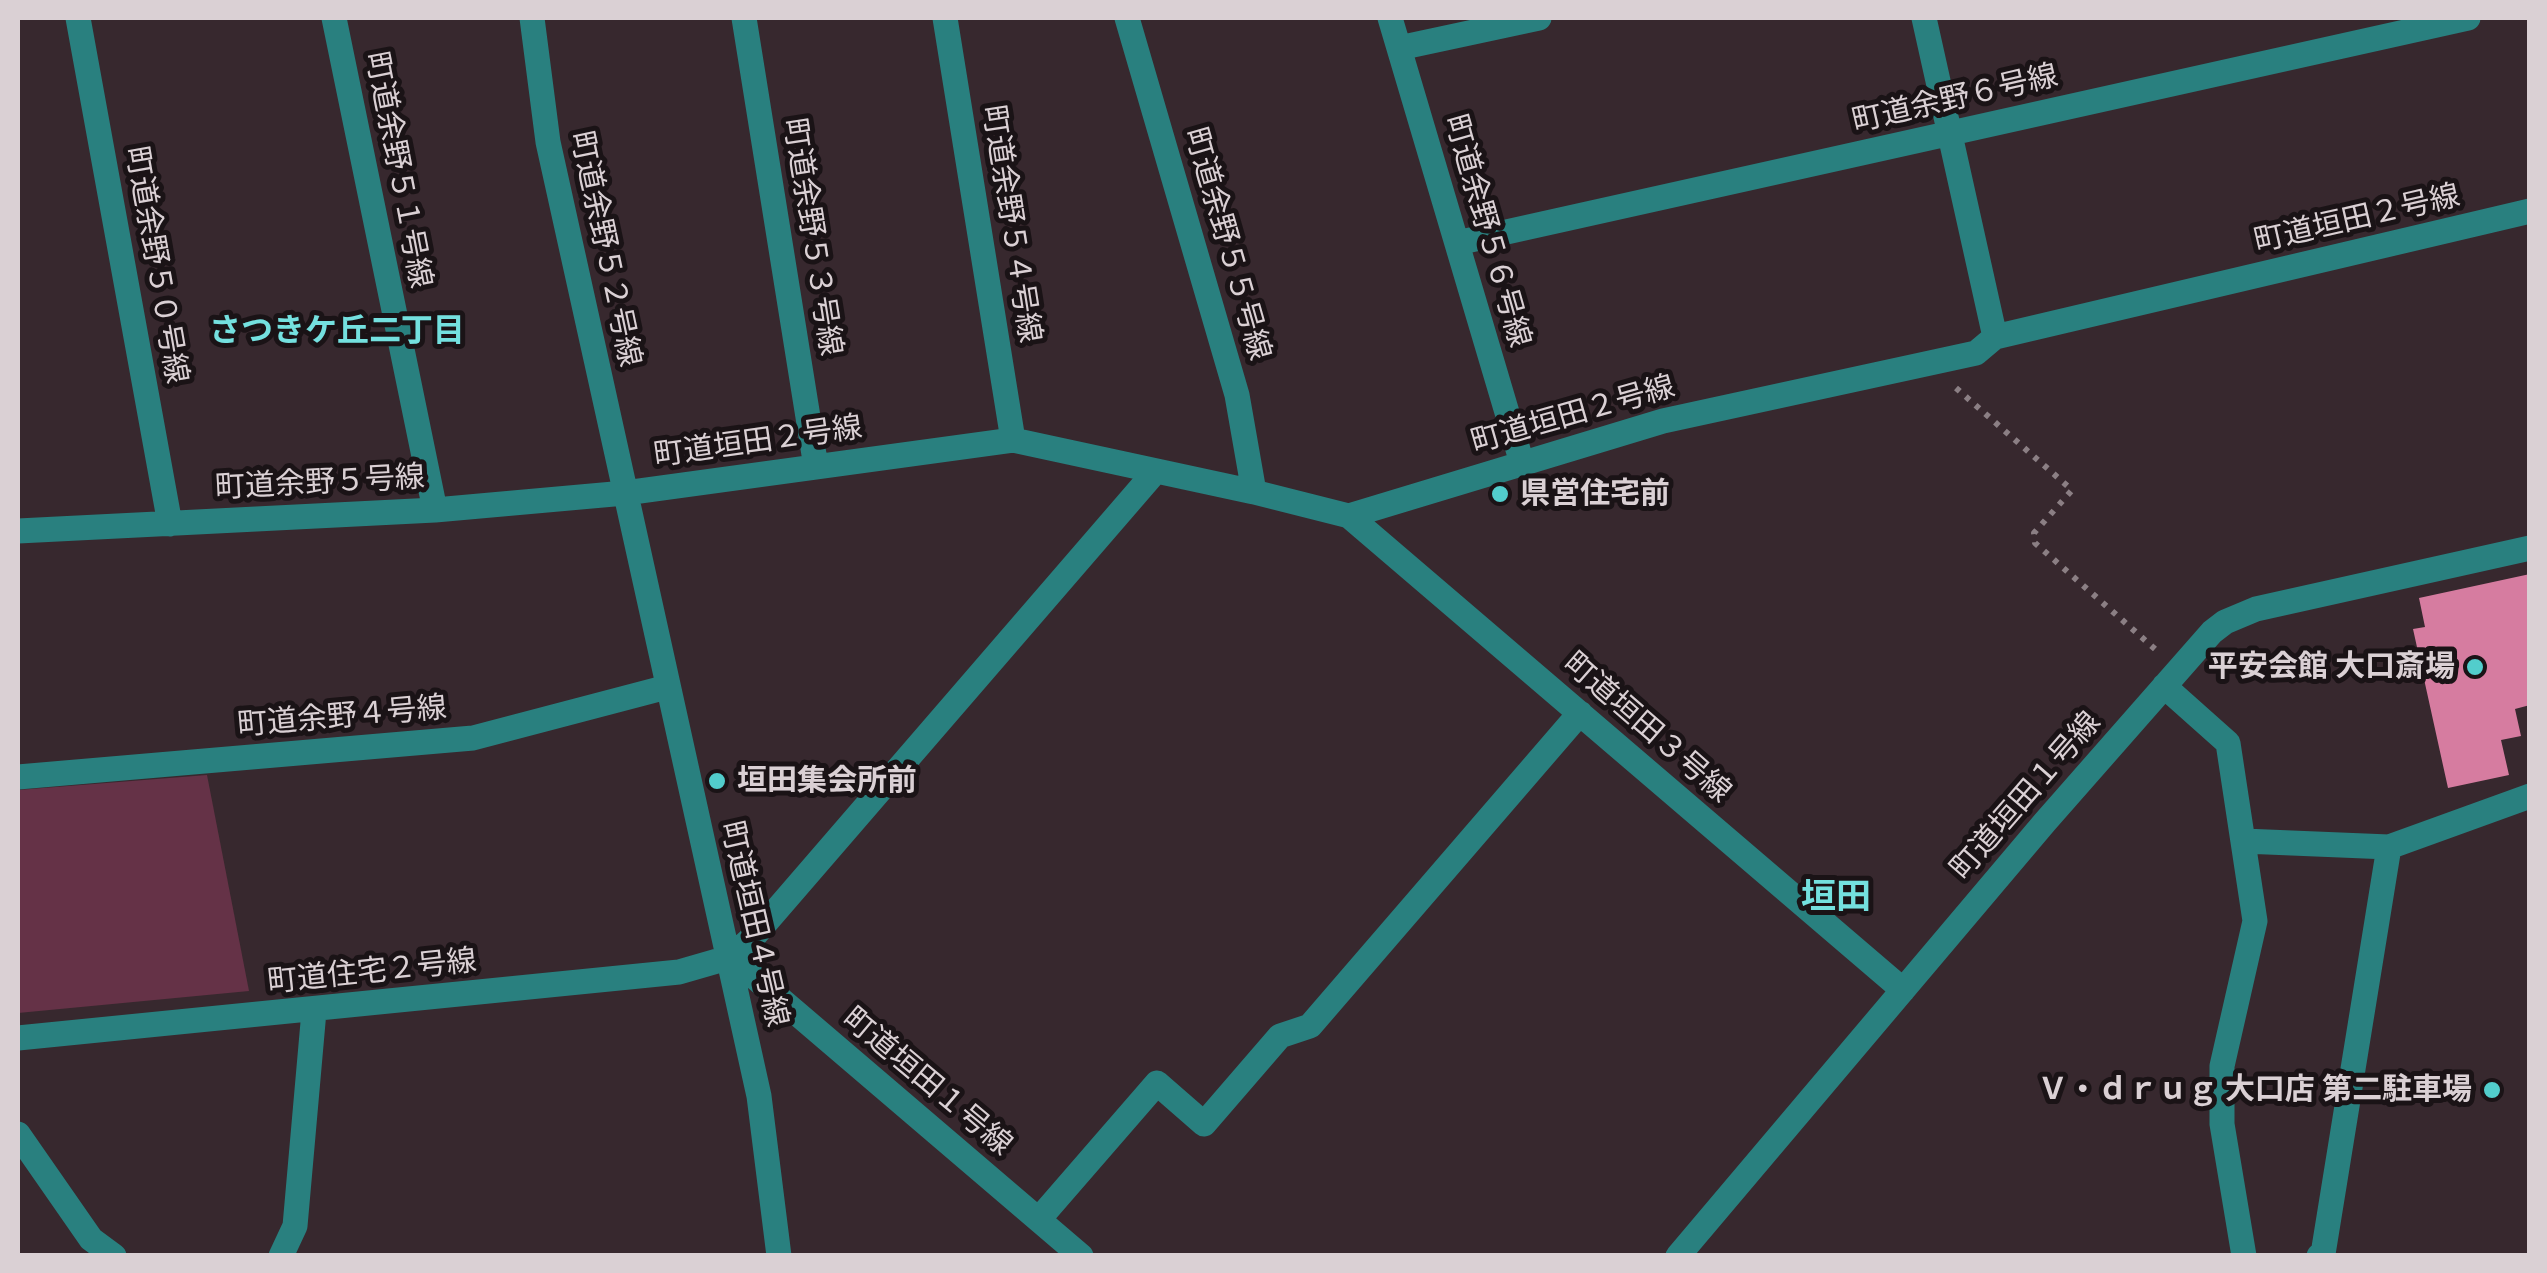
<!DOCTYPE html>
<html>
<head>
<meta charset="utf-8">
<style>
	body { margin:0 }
	#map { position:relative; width:2547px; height:1273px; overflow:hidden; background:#37282e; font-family:Figtree,sans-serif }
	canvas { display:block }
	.frame { position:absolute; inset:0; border:20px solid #dad0d4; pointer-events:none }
</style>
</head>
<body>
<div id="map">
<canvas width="2547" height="1273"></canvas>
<div class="frame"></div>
</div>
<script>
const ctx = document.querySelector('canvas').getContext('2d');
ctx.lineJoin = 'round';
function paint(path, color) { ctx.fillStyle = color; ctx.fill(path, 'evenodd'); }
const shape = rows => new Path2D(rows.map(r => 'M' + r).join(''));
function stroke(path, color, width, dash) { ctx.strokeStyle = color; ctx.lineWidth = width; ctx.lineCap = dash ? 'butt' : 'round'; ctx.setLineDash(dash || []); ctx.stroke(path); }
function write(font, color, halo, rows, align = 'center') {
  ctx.font = font + ' Figtree,"Noto Sans JP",sans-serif'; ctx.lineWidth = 10; ctx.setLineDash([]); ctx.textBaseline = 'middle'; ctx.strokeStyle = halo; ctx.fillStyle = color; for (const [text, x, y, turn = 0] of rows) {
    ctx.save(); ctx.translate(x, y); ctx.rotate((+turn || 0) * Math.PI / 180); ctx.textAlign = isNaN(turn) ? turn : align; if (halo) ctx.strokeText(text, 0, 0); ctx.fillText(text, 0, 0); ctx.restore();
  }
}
paint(shape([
	[207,775,249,991,18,1013,18,790]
]), '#653247');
paint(shape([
	[2530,574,2530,705,2515,709,2521,736,2501,740,2509,775,2448,788,2413,629,2425,627,2419,598]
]), '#d67ca0');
stroke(shape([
	[1956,388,2072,490,2034,533,2035,543,2155,649]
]), '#8b7f84', 6, [5, 8]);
stroke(shape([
	[78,18,170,524],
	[334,18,435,510],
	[532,18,548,142,759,1096,779,1256],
	[744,18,816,467],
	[945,18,1013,440],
	[1127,18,1237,395,1254,492],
	[1390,18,1522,463],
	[1924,18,1995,337],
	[1399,48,1539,18],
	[1457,243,2468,18],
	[1349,516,1903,990],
	[18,531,435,510,625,493,1013,440,1254,492,1349,516,1663,421,1976,353,1995,337,2530,211],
	[2164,686,2228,743,2255,921,2222,1066,2222,1124,2244,1256],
	[18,777,473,738,667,687],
	[2243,841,2389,847,2530,796],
	[731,957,1081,1256],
	[18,1038,679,972,731,957,755,935,1154,473],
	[18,1134,91,1239,114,1256],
	[1039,1219,1157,1083,1204,1124,1280,1036,1310,1026,1580,713],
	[281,1256,295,1226,314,1011],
	[1678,1256,2045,822,2212,632,2225,622,2256,609,2530,548],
	[2319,1256,2323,1254,2389,847]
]), '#29807f', 25);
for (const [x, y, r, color] of [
	[1500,494,10,"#52cdcc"],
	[2475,667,10,"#52cdcc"],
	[717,781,10,"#52cdcc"],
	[2492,1090,10,"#52cdcc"]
]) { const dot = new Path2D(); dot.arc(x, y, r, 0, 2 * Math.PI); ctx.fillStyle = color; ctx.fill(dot); stroke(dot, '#1a1316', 4); }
write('30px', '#dad0d4', '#1a1316', [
	["町道余野６号線",1955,99,-13],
	["町道余野５１号線",398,170,79],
	["町道垣田２号線",2357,219,-13],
	["町道余野５４号線",1011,224,81],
	["町道余野５６号線",1487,231,74],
	["町道余野５３号線",812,237,81],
	["町道余野５５号線",1227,244,74],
	["町道余野５２号線",605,249,78],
	["町道余野５０号線",156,265,80],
	["町道垣田２号線",1573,415,-16],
	["町道垣田２号線",758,442,-8],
	["町道余野５号線",320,483,-3],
	["町道余野４号線",342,717,-5],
	["町道垣田３号線",1647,728,41],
	["町道垣田１号線",2026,796,-49],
	["町道垣田４号線",754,924,77],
	["町道住宅２号線",372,972,-6],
	["町道垣田１号線",927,1082,40]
]);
write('bold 30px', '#dad0d4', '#1a1316', [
	["県営住宅前",1520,494],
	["平安会館 大口斎場",2455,667,"right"],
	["垣田集会所前",737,781],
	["Ｖ・ｄｒｕｇ 大口店 第二駐車場",2472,1090,"right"]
], 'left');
write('bold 32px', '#74e0df', '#1a1316', [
	["さつきケ丘二丁目",337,332]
]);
write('bold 35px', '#74e0df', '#1a1316', [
	["垣田",1836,898]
]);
</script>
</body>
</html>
